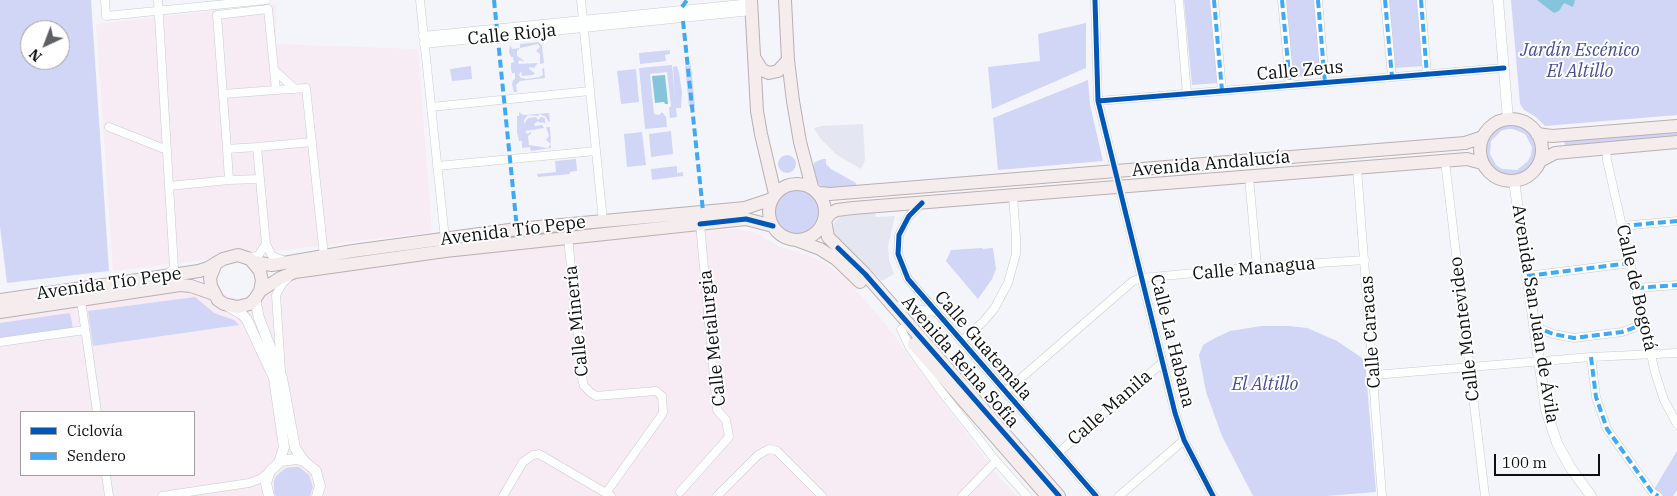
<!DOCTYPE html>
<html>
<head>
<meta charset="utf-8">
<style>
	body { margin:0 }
	#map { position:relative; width:1677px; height:496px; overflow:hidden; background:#f4f5fa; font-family:"IBM Plex Serif",serif }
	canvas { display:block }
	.legend { position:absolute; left:20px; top:411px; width:175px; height:65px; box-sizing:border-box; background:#fff; border:1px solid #9f9fa0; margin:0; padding:6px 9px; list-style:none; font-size:15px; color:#0e0f11 }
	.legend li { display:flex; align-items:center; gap:10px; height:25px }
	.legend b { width:25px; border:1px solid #9f9fa0 }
	.north { position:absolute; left:20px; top:20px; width:50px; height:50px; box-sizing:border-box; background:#fff; border:1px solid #9f9fa0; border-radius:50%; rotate:223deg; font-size:14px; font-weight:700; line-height:20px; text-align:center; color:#0e0f11 }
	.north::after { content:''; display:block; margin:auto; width:18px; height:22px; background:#5e6063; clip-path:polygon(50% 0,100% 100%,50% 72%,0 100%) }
	.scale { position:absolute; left:1494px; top:454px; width:106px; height:22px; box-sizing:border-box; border:2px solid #0e0f11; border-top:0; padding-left:6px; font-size:15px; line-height:18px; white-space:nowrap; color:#0e0f11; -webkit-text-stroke:4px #fff; paint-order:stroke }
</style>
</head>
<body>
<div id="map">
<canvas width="1677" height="496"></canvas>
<ul class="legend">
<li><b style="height:6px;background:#0057b8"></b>Ciclovía</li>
<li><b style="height:6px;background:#3fa9f5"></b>Sendero</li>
</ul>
<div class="north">N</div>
<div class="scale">100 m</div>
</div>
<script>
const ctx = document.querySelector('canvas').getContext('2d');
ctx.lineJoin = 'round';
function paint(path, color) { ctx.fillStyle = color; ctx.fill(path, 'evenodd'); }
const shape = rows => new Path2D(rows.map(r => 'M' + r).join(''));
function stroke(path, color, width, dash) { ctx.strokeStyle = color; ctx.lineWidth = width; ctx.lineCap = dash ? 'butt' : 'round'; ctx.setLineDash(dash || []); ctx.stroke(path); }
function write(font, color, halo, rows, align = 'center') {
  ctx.font = font + ' "IBM Plex Serif",serif'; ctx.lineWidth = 4; ctx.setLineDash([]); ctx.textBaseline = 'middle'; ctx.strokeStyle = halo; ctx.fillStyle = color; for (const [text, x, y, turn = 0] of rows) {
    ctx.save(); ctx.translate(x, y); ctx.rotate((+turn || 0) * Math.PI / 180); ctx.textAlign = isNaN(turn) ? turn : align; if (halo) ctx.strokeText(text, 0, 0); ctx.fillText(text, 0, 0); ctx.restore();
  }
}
paint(shape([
	[863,124,865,160,861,169,837,155,820,138,814,128,821,126],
	[875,213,876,217,895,216,888,246,889,260,894,274,882,281,834,235,833,232,834,223,841,216]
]), '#e4e7f1');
paint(shape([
	[276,4,276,44,418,49,432,232,113,271,96,24],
	[737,229,754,232,778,246,808,255,825,262,848,281,883,321,999,477,1018,496,0,496,0,316,219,287,222,292,228,297,240,299,249,295,254,289,256,280,355,265,570,239],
	[21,412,194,412,194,475,21,475]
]), '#f7ebf4');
paint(shape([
	[0,0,91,0,109,271,7,283,0,227],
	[30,30,60,30,60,60,30,60],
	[1184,0,1211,0,1218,83,1192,85],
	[1285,0,1314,0,1321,75,1292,77],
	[1388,0,1418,0,1423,66,1394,68],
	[1511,0,1677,0,1677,115,1545,126,1536,117,1524,110,1520,104],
	[1086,23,1086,68,992,109,988,67,1040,61,1038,34],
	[539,42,542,46,544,63,540,64,540,54,536,51,540,47,538,44,520,48,517,51,517,56,523,60,524,62,520,60,518,62,519,64,538,63,534,68,529,67,529,69,535,73,533,75,522,76,521,71,519,75,521,78,527,79,539,77,543,75,542,69,544,68,545,78,520,81,516,85,517,92,514,92,512,84,513,80,515,79,515,73,512,73,511,70,511,63,514,62,513,57,511,57,509,53,510,45,512,49,520,48,520,44],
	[670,50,670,54,665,55,666,61,640,64,639,53],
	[672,65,675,98,673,67,677,66,679,73,682,92,681,108,676,108,677,117,670,118,669,108,671,106,667,72,650,74,654,114,659,115,662,112,666,117,667,127,645,129,639,68],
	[691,65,695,106,689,107,685,66],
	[471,66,472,79,452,81,450,69],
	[636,69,639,102,621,104,617,71],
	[1088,80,1090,105,1103,161,998,170,993,118],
	[519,112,523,115,549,113,550,122,548,121,546,117,540,114,538,116,528,115,524,120,524,124,528,118,536,117,538,120,541,117,545,118,545,124,543,122,540,123,538,121,534,124,535,126,542,125,544,128,525,131,527,134,531,132,531,134,528,136,529,145,548,148,551,144,546,140,549,136,546,127,550,127,551,148,531,151,530,147,522,148,522,141,519,141,517,132,517,116,519,116],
	[1506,125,1514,125,1521,127,1528,131,1533,139,1536,147,1535,156,1532,164,1526,170,1518,174,1509,175,1501,173,1493,169,1486,155,1485,147,1487,139,1498,128],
	[1507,129,1513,129,1525,134,1532,147,1531,155,1528,161,1517,170,1502,169,1496,165,1490,154,1491,141,1501,131],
	[671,131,673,154,651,157,649,134],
	[1677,131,1677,137,1565,146,1564,140],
	[642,132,646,165,627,167,624,134],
	'778 164a9 9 0 1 1 18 0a9 9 0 1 1-18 0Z',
	[576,159,577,171,570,172,570,174,538,177,537,174,556,172,555,161],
	[823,159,826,159,826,164,831,169,856,183,857,188,825,190,816,181,812,169,815,162],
	[677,166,677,173,683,172,683,176,652,180,651,169],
	'775 212a22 22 0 1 1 44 0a22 22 0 1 1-44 0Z',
	[982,248,983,249,993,248,996,269,992,279,978,299,946,261,951,250],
	[195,297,214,313,234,320,239,325,93,346,88,311],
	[70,313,73,328,0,338,0,323],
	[1261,326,1289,326,1307,328,1337,341,1365,360,1376,492,1326,496,1253,496,1222,436,1206,392,1199,355,1203,345,1217,337,1230,331],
	[1677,451,1677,490,1673,496,1661,496,1653,491],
	[293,467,299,467,309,475,313,487,310,496,276,496,274,493,274,481,276,476,286,468]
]), '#d1d6f6');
paint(shape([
	[1537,0,1575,0,1573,7,1564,3,1559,11,1554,13],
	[665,75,668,104,665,104,664,102,655,103,652,76]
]), '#84c5dc');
const minor = shape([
	[105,0,106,16,266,0],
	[158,0,169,186],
	[420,0,445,239],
	[581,0,603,221],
	[1095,0,1098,101,1175,413,1184,440,1213,496],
	[1179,0,1187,94],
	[1214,0,1222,91],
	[1282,0,1290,85],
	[1318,0,1325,83],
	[1385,0,1392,77],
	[1421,0,1427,75],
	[423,36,751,3],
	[424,44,752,11],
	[274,70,295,89],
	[276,90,306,88,324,256],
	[223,94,276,90,268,9,217,15,227,149],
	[1098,101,1504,68],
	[431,107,590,91],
	[109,127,167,150],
	[257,147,312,142],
	[1606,148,1607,160,1655,372,1664,400,1677,424],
	[1445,161,1485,496],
	[437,166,596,151],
	[1357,168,1382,496],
	[1249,177,1257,267],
	[229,180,260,179],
	[921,204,909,216,899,235,898,254,908,279,1096,496],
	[1622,226,1677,221],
	[568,237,582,378,584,386,590,392,596,396,656,391,662,396,663,412,661,416,606,493],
	[247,257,258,256,266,244],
	[166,275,174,268,169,186,229,180,227,149,257,147,266,244,272,256,285,261],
	[1527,276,1631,263],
	[1636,288,1677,285],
	[81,300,97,412],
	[893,305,935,312],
	[1534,326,1553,334,1574,338,1622,332,1644,324],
	[901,329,910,348,938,387,996,461,1027,496],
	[961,341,983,322,994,309,1008,283,1016,254,1016,237,1013,196],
	[0,342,85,330],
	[1591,357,1596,397,1607,429,1652,492,1658,496],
	[281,371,276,295,282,284,289,277],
	[1374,375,1591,357,1677,353],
	[1005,392,1133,281,1142,278,1257,267,1365,260],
	[1058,453,1162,363],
	[106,475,109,496],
	[680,492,729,437,726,420,717,410,700,224],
	[162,496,249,483,260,479,270,471],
	[503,496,523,462,533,455,539,454,611,496],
	[717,496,758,455,769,449,777,451,822,496],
	[962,496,996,461],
	[1119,496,1184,440]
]);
const tertiary = shape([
	[1498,0,1508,119],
	[1514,181,1546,410,1557,443,1570,467,1591,496],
	[255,299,259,318,282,378,295,448,304,461],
	[229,307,243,315,247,320,274,378,284,447,279,463],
	[269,496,266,483,270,471,281,461,296,459,304,461,316,471,320,486,317,496]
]);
const primary = shape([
	[751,0,757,111,761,134,775,194],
	[785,0,788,60,793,101,800,142,812,187],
	[754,57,762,70,769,73,778,71,788,60],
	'1480 150a31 31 0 1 1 62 0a31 31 0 1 1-62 0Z',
	[1537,134,1552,136,1677,126],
	[1540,161,1555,153,1677,142],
	'769 212a28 28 0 1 1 56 0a28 28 0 1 1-56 0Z',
	[819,193,830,194,1465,143,1483,137],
	[825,220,831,213,837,210,853,208,1467,159,1482,163],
	[825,220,828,237,865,274,1059,496],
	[796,240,820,249,836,259,860,282],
	[254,262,272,265,353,251,517,229,745,208,772,199],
	[260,291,280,278,295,272,445,251,746,219,773,226],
	[0,300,199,271,208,268,223,259,238,255,250,259,260,271,262,281,260,291,255,299,250,304,237,307,224,304,218,300,211,286,210,278,216,263],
	[0,312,180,285,191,286,214,294],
	[914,344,1047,496]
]);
stroke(minor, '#cacbcf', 9);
stroke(tertiary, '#cacbcf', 11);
stroke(primary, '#bbafb1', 14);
stroke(minor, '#fdfefe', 8);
stroke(tertiary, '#fdfefe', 10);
stroke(primary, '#f4eced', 12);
stroke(shape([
	[494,0,517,229],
	[1214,0,1222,91],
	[1282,0,1290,85],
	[1318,0,1325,83],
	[1385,0,1392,77],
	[1421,0,1427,75],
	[682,7,687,0],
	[683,21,703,211],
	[1622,226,1677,221],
	[1527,276,1631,263],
	[1636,288,1677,285],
	[1534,326,1553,334,1574,338,1622,332,1644,324],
	[1591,357,1596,397,1607,429,1652,492,1658,496]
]), '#3fa9f5', 4, [8, 4]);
stroke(shape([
	[1095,0,1098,101,1175,413,1184,440,1213,496],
	[1098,101,1504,68],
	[922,203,909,216,899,235,898,254,908,279,1096,496],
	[700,224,746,219,773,226],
	[838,248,865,274,1059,496]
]), '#0057b8', 5);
write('18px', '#0e0f11', '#fff', [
	["Calle Rioja",512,35,-6],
	["Calle Zeus",1300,71,-5],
	["Avenida Andalucía",1211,164,-5],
	["Avenida Tío Pepe",513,231,-7],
	["Calle Managua",1254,269,-5],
	["Avenida Tío Pepe",109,284,-8],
	["Calle de Bogotá",1636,288,77],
	["Avenida San Juan de Ávila",1535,314,81],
	["Calle Minería",577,321,-96],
	["Calle Montevideo",1465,329,-97],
	["Calle Caracas",1371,332,-94],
	["Calle Metalurgia",713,338,-96],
	["Calle La Habana",1172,341,76],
	["Calle Guatemala",983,346,49],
	["Avenida Reina Sofía",960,362,49],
	["Calle Manila",1110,408,-41]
]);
write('italic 18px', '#464c9b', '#fff', [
	["Jardín Escénico",1580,51],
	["El Altillo",1580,72],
	["El Altillo",1265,385]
]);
</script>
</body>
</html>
